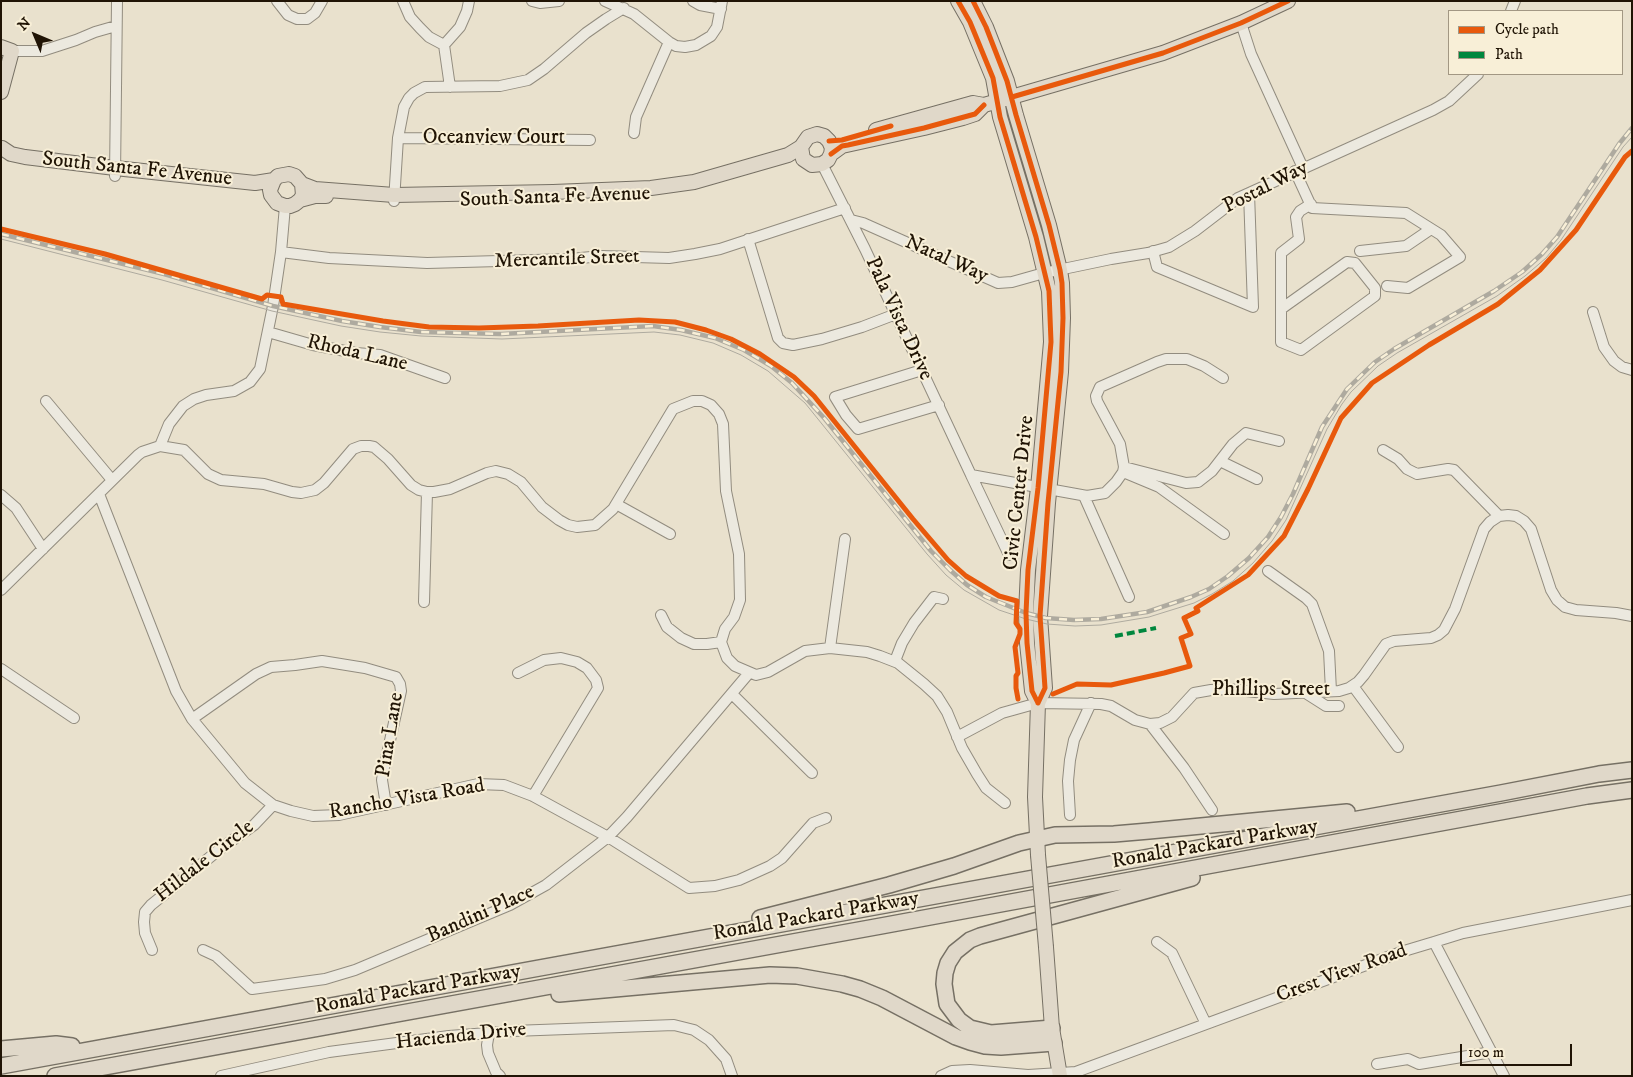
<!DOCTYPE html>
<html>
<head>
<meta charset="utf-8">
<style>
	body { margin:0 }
	#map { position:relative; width:1633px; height:1077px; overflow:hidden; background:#e9e1cd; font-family:"IM FELL DW Pica",serif }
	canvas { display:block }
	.frame { position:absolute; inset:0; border:2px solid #201405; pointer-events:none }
	.legend { position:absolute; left:1448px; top:10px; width:175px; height:65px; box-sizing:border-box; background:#f8efd7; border:1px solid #a29783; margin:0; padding:6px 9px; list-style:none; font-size:15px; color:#201405 }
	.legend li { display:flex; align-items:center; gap:10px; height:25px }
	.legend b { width:25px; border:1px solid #a29783 }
	.north { position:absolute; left:10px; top:10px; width:50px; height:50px; -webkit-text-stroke:4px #f8efd7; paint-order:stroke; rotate:315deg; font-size:14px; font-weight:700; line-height:20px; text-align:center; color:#201405 }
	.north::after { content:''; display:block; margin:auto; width:18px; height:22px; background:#201405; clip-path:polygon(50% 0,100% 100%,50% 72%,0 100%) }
	.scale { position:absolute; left:1460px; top:1044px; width:112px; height:22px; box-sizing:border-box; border:2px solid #201405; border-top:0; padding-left:6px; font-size:15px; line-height:18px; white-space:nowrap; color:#201405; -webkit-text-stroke:4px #f8efd7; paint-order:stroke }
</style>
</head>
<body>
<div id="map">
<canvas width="1633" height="1077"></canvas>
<div class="frame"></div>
<ul class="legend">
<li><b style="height:6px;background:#e8590c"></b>Cycle path</li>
<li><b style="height:6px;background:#00873e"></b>Path</li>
</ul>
<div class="north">N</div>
<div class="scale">100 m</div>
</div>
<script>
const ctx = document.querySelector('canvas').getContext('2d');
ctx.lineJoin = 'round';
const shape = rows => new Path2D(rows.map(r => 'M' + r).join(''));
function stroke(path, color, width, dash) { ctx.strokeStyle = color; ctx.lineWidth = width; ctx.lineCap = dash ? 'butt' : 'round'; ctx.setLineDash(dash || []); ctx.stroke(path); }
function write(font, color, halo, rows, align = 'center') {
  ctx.font = font + ' "IM FELL DW Pica",serif'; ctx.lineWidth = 4; ctx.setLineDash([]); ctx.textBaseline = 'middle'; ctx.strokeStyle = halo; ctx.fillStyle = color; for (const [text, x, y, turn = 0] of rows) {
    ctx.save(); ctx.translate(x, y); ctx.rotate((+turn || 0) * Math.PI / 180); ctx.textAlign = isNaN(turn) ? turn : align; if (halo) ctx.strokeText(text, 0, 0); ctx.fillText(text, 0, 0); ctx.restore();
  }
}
const minor = shape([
	[277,1,288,15,297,19,307,19,315,13,322,1],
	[403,1,410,17,420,28,429,37,444,45],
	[532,1,540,3,559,1],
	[605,1,634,14,669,42,676,46,685,47,696,45,711,36,717,27,722,1],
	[693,1,700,5,721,9],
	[1511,11,1515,1],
	[1241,23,1251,54,1303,168],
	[12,51,42,51,76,40,95,32,116,26],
	[450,87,444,45,460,27,467,11,469,1],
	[634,133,636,117,669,42],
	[398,138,590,140],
	[822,164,865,249,971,475,1087,496,1105,493,1116,482,1123,472,1124,467,1120,444,1097,401,1096,396,1100,387,1157,362,1166,359,1187,359,1204,366,1223,378],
	[1295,171,1312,208,1406,213,1441,235,1460,257,1408,288,1387,286],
	[115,176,117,1],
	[394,201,398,138,404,107,409,98,414,93,425,87,500,86,528,80,544,69,586,33,606,19,624,8],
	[851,220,863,223,998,283,1012,282,1044,273,1111,259,1148,253,1169,247,1195,231,1238,198,1433,110,1449,101,1478,74],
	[748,239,778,338,783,343,793,345,822,339,862,327,896,314],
	[1153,251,1157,267,1253,307,1249,193],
	[1360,251,1406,246,1431,229],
	[281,252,329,258,427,263,571,259,601,256,669,258,695,254,720,249,845,208],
	[1281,309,1347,262,1355,263,1375,288,1375,296,1301,350,1281,342,1281,253,1299,239,1296,217,1300,211,1311,204],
	[1593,312,1604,347,1614,361,1622,367,1632,370],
	[268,332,313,345,356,353,380,355,445,378],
	[922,370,835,397,846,415,858,429,939,405],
	[46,401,112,480],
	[160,446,169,424,183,406,194,399,206,395,234,391,250,382,260,369,273,306,281,252,285,206],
	[1383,450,1398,459,1407,469,1417,474,1448,469,1454,470,1499,516],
	[1220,461,1257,479],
	[1124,467,1186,483,1198,482,1212,471,1233,444,1246,433,1279,441],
	[1123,472,1159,487,1224,534],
	[971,475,1009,555],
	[99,494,176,691,192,719,245,783,273,805,291,811,313,816,339,815,478,784,504,785,533,796,608,837,689,888,715,886,739,880,770,866,782,858,813,823,826,818],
	[1,495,16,508,43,549],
	[1084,496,1129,597],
	[616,504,670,534],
	[1268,571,1306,598,1312,604,1329,651,1331,691],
	[1,590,138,455,142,452,160,446,184,450,208,474,221,480,264,484,292,492,301,493,315,490,324,483,353,449,361,446,369,446,374,447,388,459,411,485,419,490,427,492,434,492,450,489,487,473,496,471,508,474,521,482,542,507,559,520,568,525,577,527,595,525,613,509,673,409,693,401,702,401,711,405,719,414,723,424,726,491,739,554,740,600,734,617,725,629,721,642,727,658,735,666,756,675,768,672,805,651,830,648,867,652,880,656,898,663,924,684,937,696,947,712,962,748,977,774,986,788,1005,803],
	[424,602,427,492],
	[661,615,667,627,681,638,694,644,707,644,721,642],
	[830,648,845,539],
	[895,661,902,643,914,623,934,597,943,599],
	[1,669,74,718],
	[518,673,544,660,561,658,577,662,587,668,596,680,598,688,533,796],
	[1353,686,1398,747],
	[1304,692,1326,706,1339,706],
	[732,694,812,773],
	[192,719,256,674,271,667,295,665,322,661,365,668,396,677,400,684,401,691,383,772,382,780,386,805],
	[1150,724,1184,768,1212,810],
	[957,737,1002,713,1038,703,1101,704,1111,706,1135,720,1150,724,1160,723,1172,717,1194,693,1211,690,1228,689,1274,694,1339,691,1349,688,1358,682,1364,675,1386,644,1394,641,1431,638,1438,635,1444,630,1455,609,1484,529,1490,522,1499,516,1508,515,1516,516,1524,521,1531,529,1551,590,1557,600,1565,607,1576,610,1616,613,1632,616],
	[1070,815,1068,781,1070,760,1074,740,1091,703],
	[1157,942,1172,953,1206,1024],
	[1434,942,1504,1076],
	[152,950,145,933,144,922,145,912,151,905,220,849,254,825,273,805],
	[203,950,216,956,252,989,325,979,355,970,510,905,546,885,608,837,627,817,749,673],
	[489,1033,487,1045,488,1053,496,1072,500,1076],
	[1377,1064,1408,1059,1419,1064,1492,1052],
	[221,1076,329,1052,449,1036,513,1031,674,1025,694,1030,709,1040,726,1059,732,1076],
	[941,1076,952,1071,970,1070,1028,1075,1076,1072,1404,951,1434,942,1463,933,1632,900]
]);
const major = shape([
	[958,1,970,22,993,78,1000,117,1036,237,1049,291,1051,342,1038,488,1028,570,1026,613,1027,643,1032,691,1038,703],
	[973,1,986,27,1007,81,1016,115,1049,225,1060,270,1062,283,1063,318,1061,372,1048,503,1040,616,1045,688,1038,703,1035,797,1038,855],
	[1,47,12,51,1,92],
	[876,130,973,103,984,105],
	[2,148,11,154,25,157,115,168,255,183,274,180,278,176,289,174,295,176,302,184,303,195,300,200,295,204,290,206,285,206,277,203,271,195,270,190,274,180],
	[831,154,842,146,924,128,963,118,975,114,984,105,1163,53,1241,23,1288,1],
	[302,184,315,189,394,195,553,192,651,188,694,182,788,155,801,147,808,137,817,134,824,136,829,141,832,148,831,154,828,160,822,164,812,165,803,159,801,147],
	[300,200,315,196,326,196],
	[1046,947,1052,1028,1060,1076]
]);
const highway = shape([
	[760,918,889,885,954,866,1019,843,1055,835,1114,834,1149,831,1347,812],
	[559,994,770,975,797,976,842,984,860,989,882,998,956,1037,970,1042,985,1046,1001,1047,1054,1043],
	[1052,1028,991,1033,970,1028,959,1020,947,1004,944,984,945,973,948,963,955,952,970,940,980,936,1192,878],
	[1,1049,56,1044,72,1046],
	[1,1066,1501,793,1599,774,1632,770],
	[55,1076,881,926,1587,796,1632,790]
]);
stroke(minor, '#928c7f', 12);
stroke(major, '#767064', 16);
stroke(highway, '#767064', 18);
stroke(minor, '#ece9df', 10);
stroke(major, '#e0d8c9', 14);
stroke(highway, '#e0d8c9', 15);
stroke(shape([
	[1,239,162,280,272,311,341,326,380,332,421,336,502,339,654,332,680,335,713,343,741,355,768,371,805,403,927,554,946,575,964,590,999,610,1026,619,1047,624,1075,626,1101,625,1149,617,1194,603,1212,594,1233,581,1253,563,1272,541,1286,520,1327,429,1342,404,1351,392,1378,366,1397,353,1497,296,1525,276,1546,258,1561,240,1623,147,1632,137]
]), '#aeaa9f', 1);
const rail = shape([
	[1,234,164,274,273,306,342,321,380,327,421,332,501,334,653,326,681,330,715,338,744,350,771,366,792,383,825,419,931,551,950,570,967,585,986,597,1026,613,1046,618,1074,620,1101,619,1147,612,1191,597,1209,589,1228,576,1249,558,1268,537,1281,517,1293,494,1322,427,1347,389,1375,362,1394,349,1494,291,1522,272,1542,254,1557,237,1619,144,1632,128]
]);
stroke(rail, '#aeaa9f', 4.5);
stroke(rail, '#f8efd7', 2.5, [8]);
const majorBridge = shape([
	[1038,855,1046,947]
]);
stroke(majorBridge, '#767064', 16, []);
stroke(majorBridge, '#e0d8c9', 14);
stroke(shape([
	[1115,636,1156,628]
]), '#00873e', 4, [8, 4]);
stroke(shape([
	[958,1,970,22,993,78,1000,117,1036,237,1049,291,1051,342,1038,488,1028,570,1026,613,1027,643,1032,691,1038,703],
	[973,1,986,27,1007,81,1016,115,1049,225,1060,270,1062,283,1063,318,1061,372,1048,503,1040,616,1045,688,1038,703],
	[1012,97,1163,53,1241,23,1288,1],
	[829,141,842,140,891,126],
	[831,154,842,146,848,145,924,128,975,114,984,105],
	[1,229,105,254,262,299,267,295,281,297,283,304,383,321,429,327,479,328,538,326,639,320,675,322,706,330,731,339,760,354,794,377,814,396,913,519,948,560,966,576,999,596,1017,601,1016,623,1020,629,1020,634,1015,647,1018,673,1016,676,1016,688,1018,699],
	[1053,694,1077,684,1111,685,1164,673,1190,666,1181,638,1191,634,1184,618,1198,611,1196,608,1248,575,1284,536,1308,489,1341,418,1372,383,1429,345,1498,304,1540,270,1576,230,1625,157,1632,151]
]), '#e8590c', 5);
write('21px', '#201405', '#f8efd7', [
	["Oceanview Court",494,139],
	["South Santa Fe Avenue",137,170,6],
	["Postal Way",1266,188,-27],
	["South Santa Fe Avenue",555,198,-2],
	["Mercantile Street",567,260,-2],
	["Natal Way",946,260,24],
	["Pala Vista Drive",898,319,65],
	["Rhoda Lane",357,354,13],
	["Civic Center Drive",1020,493,-84],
	["Phillips Street",1271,691],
	["Pina Lane",391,735,-81],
	["Rancho Vista Road",407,800,-10],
	["Ronald Packard Parkway",1215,845,-10],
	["Hildale Circle",205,862,-38],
	["Bandini Place",481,915,-24],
	["Ronald Packard Parkway",816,917,-10],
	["Crest View Road",1342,974,-20],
	["Ronald Packard Parkway",418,990,-10],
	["Hacienda Drive",461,1037,-6]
]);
</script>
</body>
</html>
